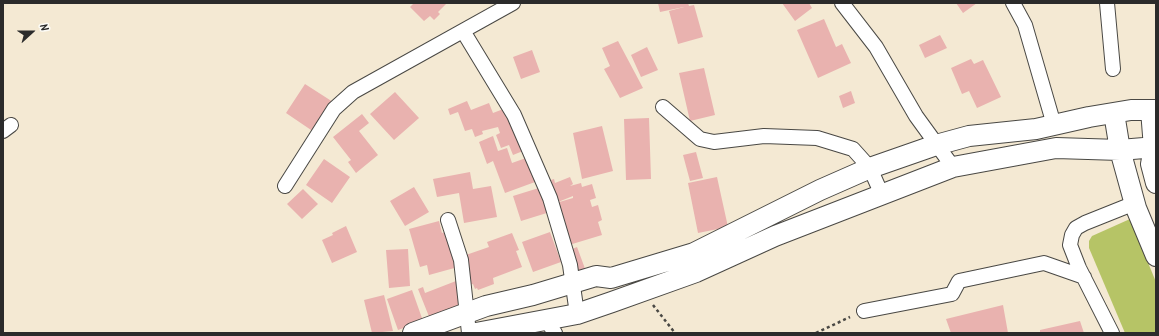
<!DOCTYPE html>
<html>
<head>
<meta charset="utf-8">
<style>
	body { margin:0 }
	#map { position:relative; width:1159px; height:336px; overflow:hidden; background:#f4e9d3; font-family:Kalam,sans-serif }
	canvas { display:block }
	.frame { position:absolute; inset:0; border:4px solid #2b2b2b; pointer-events:none }
	.north { position:absolute; left:12px; top:12px; width:40px; height:40px; -webkit-text-stroke:3px #fdfcf7; paint-order:stroke; rotate:69deg; font-size:11px; font-weight:700; line-height:16px; text-align:center; color:#2b2b2b }
	.north::after { content:''; display:block; margin:auto; width:14px; height:18px; background:#2b2b2b; clip-path:polygon(50% 0,100% 100%,50% 72%,0 100%) }
</style>
</head>
<body>
<div id="map">
<canvas width="1159" height="336"></canvas>
<div class="frame"></div>
<div class="north">N</div>
</div>
<script>
const ctx = document.querySelector('canvas').getContext('2d');
ctx.lineJoin = 'round';
function paint(path, color) { ctx.fillStyle = color; ctx.fill(path, 'evenodd'); }
const shape = rows => new Path2D(rows.map(r => 'M' + r).join(''));
function stroke(path, color, width, dash) { ctx.strokeStyle = color; ctx.lineWidth = width; ctx.lineCap = dash ? 'butt' : 'round'; ctx.setLineDash(dash || []); ctx.stroke(path); }
paint(shape([
	[1130,219,1156,282,1156,333,1125,333,1089,248,1089,241,1092,236]
]), '#b6c466');
paint(shape([
	[414,3,447,3,438,12,440,14,434,20,430,16,424,21,410,7],
	[658,3,688,3,689,6,694,5,703,37,678,44,669,11,684,7,660,12],
	[782,3,809,3,812,8,795,21],
	[956,3,977,3,963,13],
	[824,19,836,47,842,44,851,63,818,78,797,30],
	[940,35,947,48,925,58,919,45],
	[618,41,643,88,620,98,604,69,610,66,602,48],
	[647,47,658,70,641,77,631,55],
	[532,50,540,72,521,79,513,57],
	[971,59,974,64,983,60,1001,97,977,108,969,91,962,94,951,68],
	[704,68,715,115,690,121,679,73],
	[305,84,333,102,314,132,286,113],
	[851,91,855,103,843,108,839,96],
	[395,92,419,118,394,140,370,114],
	[467,101,471,110,489,103,493,113,506,108,523,151,513,155,509,145,501,148,496,135,500,133,498,127,482,131,483,134,475,137,472,129,465,131,458,112,450,115,448,109],
	[362,114,369,123,359,131,378,155,356,173,348,162,351,160,333,137],
	[649,118,651,179,626,180,624,119],
	[602,126,613,171,582,179,573,133],
	[493,136,498,151,507,148,512,163,526,158,535,182,505,193,493,161,487,164,479,142],
	[696,152,703,178,690,181,683,155],
	[324,159,350,177,332,203,306,185],
	[470,172,473,189,491,186,497,217,464,223,459,193,437,197,433,179],
	[570,177,573,184,570,186,581,183,582,187,592,184,596,198,590,200,592,207,598,205,602,220,598,222,602,235,569,245,556,203,573,198,573,196,558,202,551,180,554,179,555,183],
	[717,177,728,227,698,233,688,183],
	[414,187,429,212,405,226,390,201],
	[542,187,550,212,521,221,513,196],
	[303,189,318,204,302,219,287,204],
	[439,221,442,233,448,231,458,267,429,275,427,265,420,267,409,229],
	[346,226,357,252,332,263,322,240,333,235,332,233],
	[550,232,561,262,533,272,522,242],
	[512,233,519,250,516,251,522,267,493,278,494,284,478,290,477,288,475,289,473,284,470,285,467,278,470,277,463,256,489,247,487,242],
	[577,247,587,274,578,277,570,250],
	[408,249,410,286,389,288,386,250],
	[456,281,465,305,430,319,418,289,423,287,425,293],
	[412,290,423,321,398,330,387,299],
	[384,295,393,331,372,333,364,300],
	[1003,305,1008,333,951,333,946,319],
	[1080,321,1084,333,1040,333,1040,330]
]), '#e9b2af');
const street = shape([
	[842,3,876,47,916,116,953,167],
	[1013,3,1025,25,1054,125],
	[1107,3,1113,69],
	[463,31,514,115,550,198,570,265,577,314],
	[663,107,700,139,714,142,764,136,817,138,853,149,870,168,882,195],
	[3,131,11,125],
	[285,186,334,109,353,92,513,3],
	[448,220,461,260,469,333],
	[864,311,952,294,959,281,1044,263,1084,277],
	[546,320,555,333],
	[1112,333,1079,268,1070,245,1072,235,1076,228,1085,223,1135,203]
]);
const secondary = shape([
	[1151,110,1154,148,1151,164,1156,183],
	[1114,113,1120,150,1136,208,1156,256],
	[413,333,486,306,533,295,596,276,611,278,694,253,820,190,870,168,936,145,969,136,1036,129,1089,117,1131,110,1156,110],
	[476,333,577,314,612,302,696,272,775,236,953,167,1056,148,1120,150,1156,147]
]);
stroke(street, '#494844', 16);
stroke(secondary, '#494844', 22);
stroke(shape([
	[653,305,675,333],
	[816,333,850,317]
]), '#494844', 2.5, [3, 3]);
stroke(street, '#fff', 14);
stroke(secondary, '#fff', 20);
</script>
</body>
</html>
